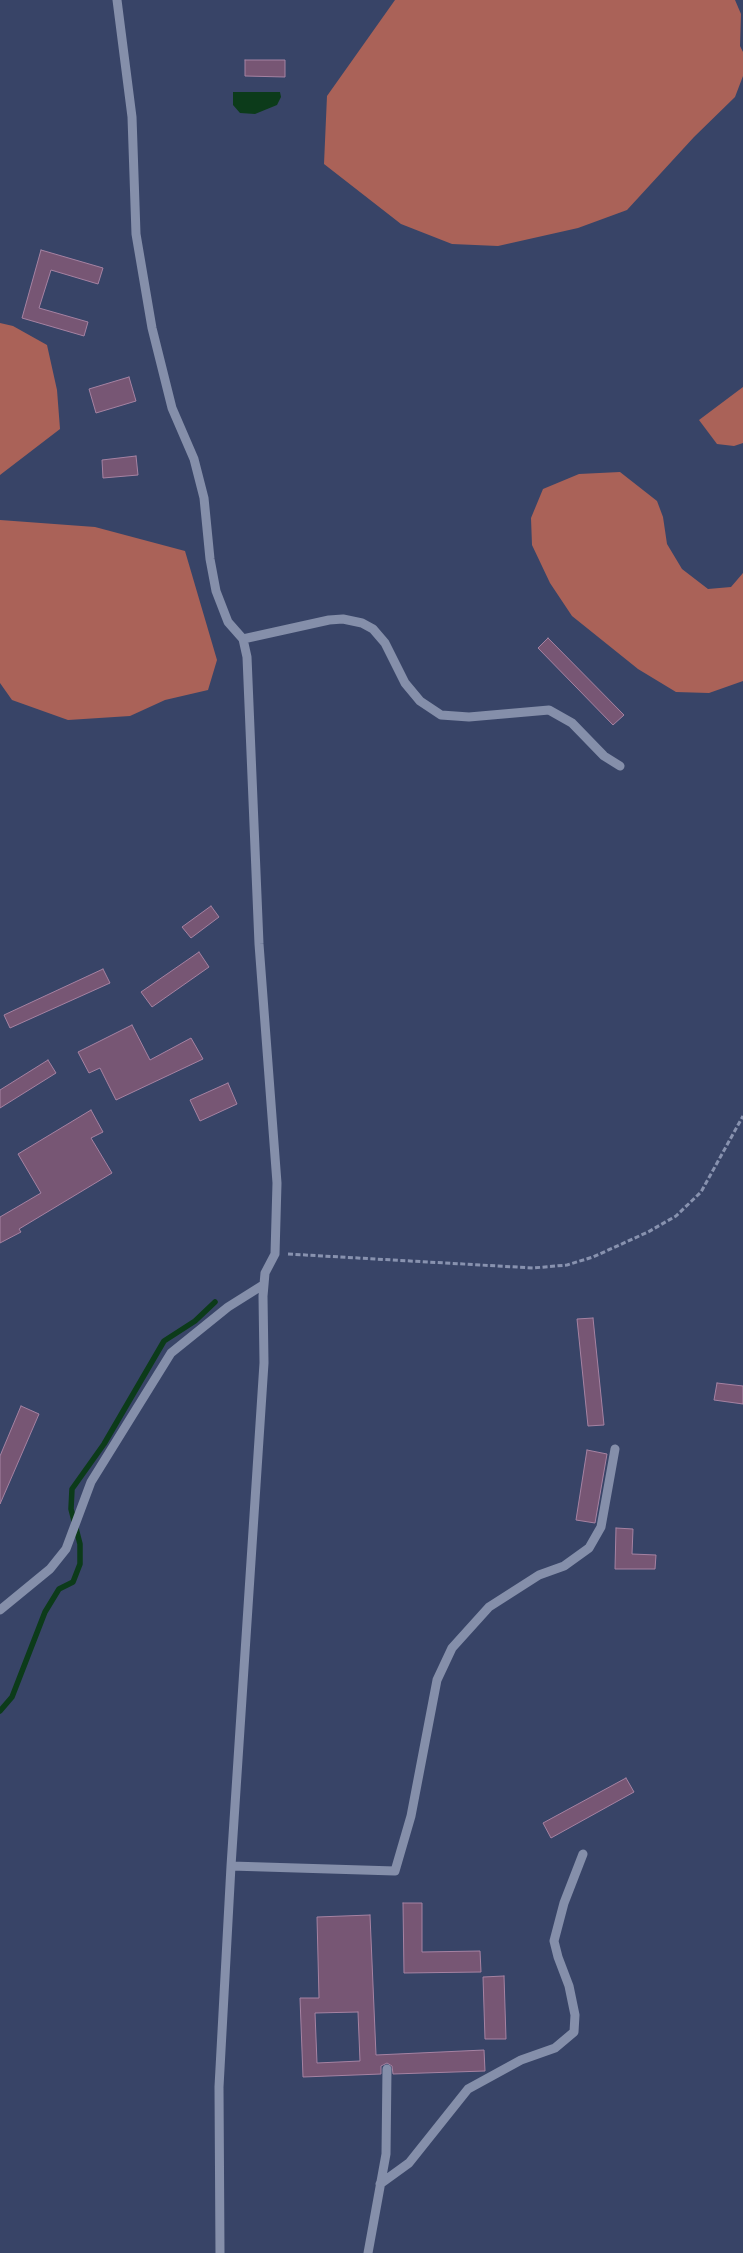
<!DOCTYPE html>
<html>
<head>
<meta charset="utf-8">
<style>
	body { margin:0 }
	canvas { display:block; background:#384467 }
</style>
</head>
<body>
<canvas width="743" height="2253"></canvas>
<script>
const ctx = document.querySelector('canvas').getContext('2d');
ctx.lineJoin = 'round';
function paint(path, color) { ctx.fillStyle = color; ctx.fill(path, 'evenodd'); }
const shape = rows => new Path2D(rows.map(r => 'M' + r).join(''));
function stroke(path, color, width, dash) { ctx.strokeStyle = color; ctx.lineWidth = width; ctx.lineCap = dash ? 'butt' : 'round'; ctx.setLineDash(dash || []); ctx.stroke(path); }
paint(shape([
	[395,0,735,0,741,14,740,46,743,52,743,76,735,97,694,137,627,210,578,228,498,246,452,244,401,224,324,164,327,96],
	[0,323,13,326,47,345,57,390,60,429,0,475],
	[743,387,743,443,734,446,717,444,699,420],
	[620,472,657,501,663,517,667,544,682,569,708,589,731,587,743,573,743,681,709,693,676,692,638,669,572,616,550,583,532,545,531,518,543,489,579,474],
	[0,520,95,527,185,551,217,660,208,690,165,700,130,716,68,720,12,700,0,683]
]), '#aa6258');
paint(shape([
	[233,92,280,92,281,97,277,105,255,114,240,113,233,105]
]), '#0c3b1a');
stroke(shape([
	[0,1711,12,1697,45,1612,59,1589,73,1582,80,1564,80,1544,71,1509,72,1489,104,1444,164,1341,195,1321,215,1302]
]), '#0c3b1a', 5.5);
const building = shape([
	[245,60,285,60,285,77,245,76,245,60],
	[41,250,103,268,98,284,51,270,39,308,88,322,84,336,22,318,41,250],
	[129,377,136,401,96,413,89,389,129,377],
	[136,456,138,475,103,478,102,460,136,456],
	[548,638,624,715,613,725,538,648,548,638],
	[211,906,219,917,191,938,182,927,211,906],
	[199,952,209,967,152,1007,141,992,199,952],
	[103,969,110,983,10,1028,4,1015,103,969],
	[132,1025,150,1060,191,1038,203,1059,116,1100,100,1068,89,1073,78,1052,132,1025],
	[48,1060,56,1073,0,1108,0,1090,48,1060],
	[228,1083,237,1104,200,1121,190,1100,228,1083],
	[91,1110,103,1132,91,1138,112,1173,19,1229,21,1232,0,1243,0,1217,41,1193,18,1154,91,1110],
	[593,1318,604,1425,588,1426,577,1319,593,1318],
	[717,1383,743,1386,743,1404,714,1400,717,1383],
	[21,1406,39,1414,0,1504,0,1456,21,1406],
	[587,1450,607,1454,595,1523,576,1520,587,1450],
	[616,1528,633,1529,632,1554,656,1555,655,1569,615,1569,616,1528],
	[626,1778,634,1792,551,1838,543,1823,626,1778],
	[403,1903,422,1903,422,1952,480,1951,481,1972,404,1973,403,1903],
	[370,1915,376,2055,484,2050,485,2071,393,2074,392,2066,387,2063,381,2066,381,2074,303,2077,300,1998,319,1998,317,1917,370,1915],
	[358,2012,360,2061,317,2063,315,2013,358,2012],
	[504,1976,506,2039,485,2039,483,1977,504,1976]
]);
paint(building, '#775674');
stroke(building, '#a582a2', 1);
stroke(shape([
	[288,1254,533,1268,567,1265,593,1257,648,1232,676,1216,701,1192,743,1116]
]), '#8892af', 3, [5, 2.5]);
stroke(shape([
	[117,0,132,117,136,234,152,328,172,408,194,459,204,498,210,559,216,591,228,622,243,639,247,657,259,944,277,1183,275,1254,265,1273,263,1296,264,1363,231,1866,219,2087,220,2253],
	[243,639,329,620,343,619,362,623,373,629,385,643,405,683,420,701,441,715,469,717,549,710,572,723,604,756,620,766],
	[0,1610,50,1569,66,1549,91,1482,171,1353,228,1307,263,1285],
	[231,1866,395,1871,411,1816,437,1680,452,1648,489,1607,539,1575,564,1566,589,1548,601,1527,615,1449],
	[380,2184,409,2163,468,2089,521,2060,555,2048,574,2032,575,2015,569,1986,558,1957,554,1941,564,1903,583,1854],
	[368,2253,386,2154,387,2069]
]), '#858faa', 9);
</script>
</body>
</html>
